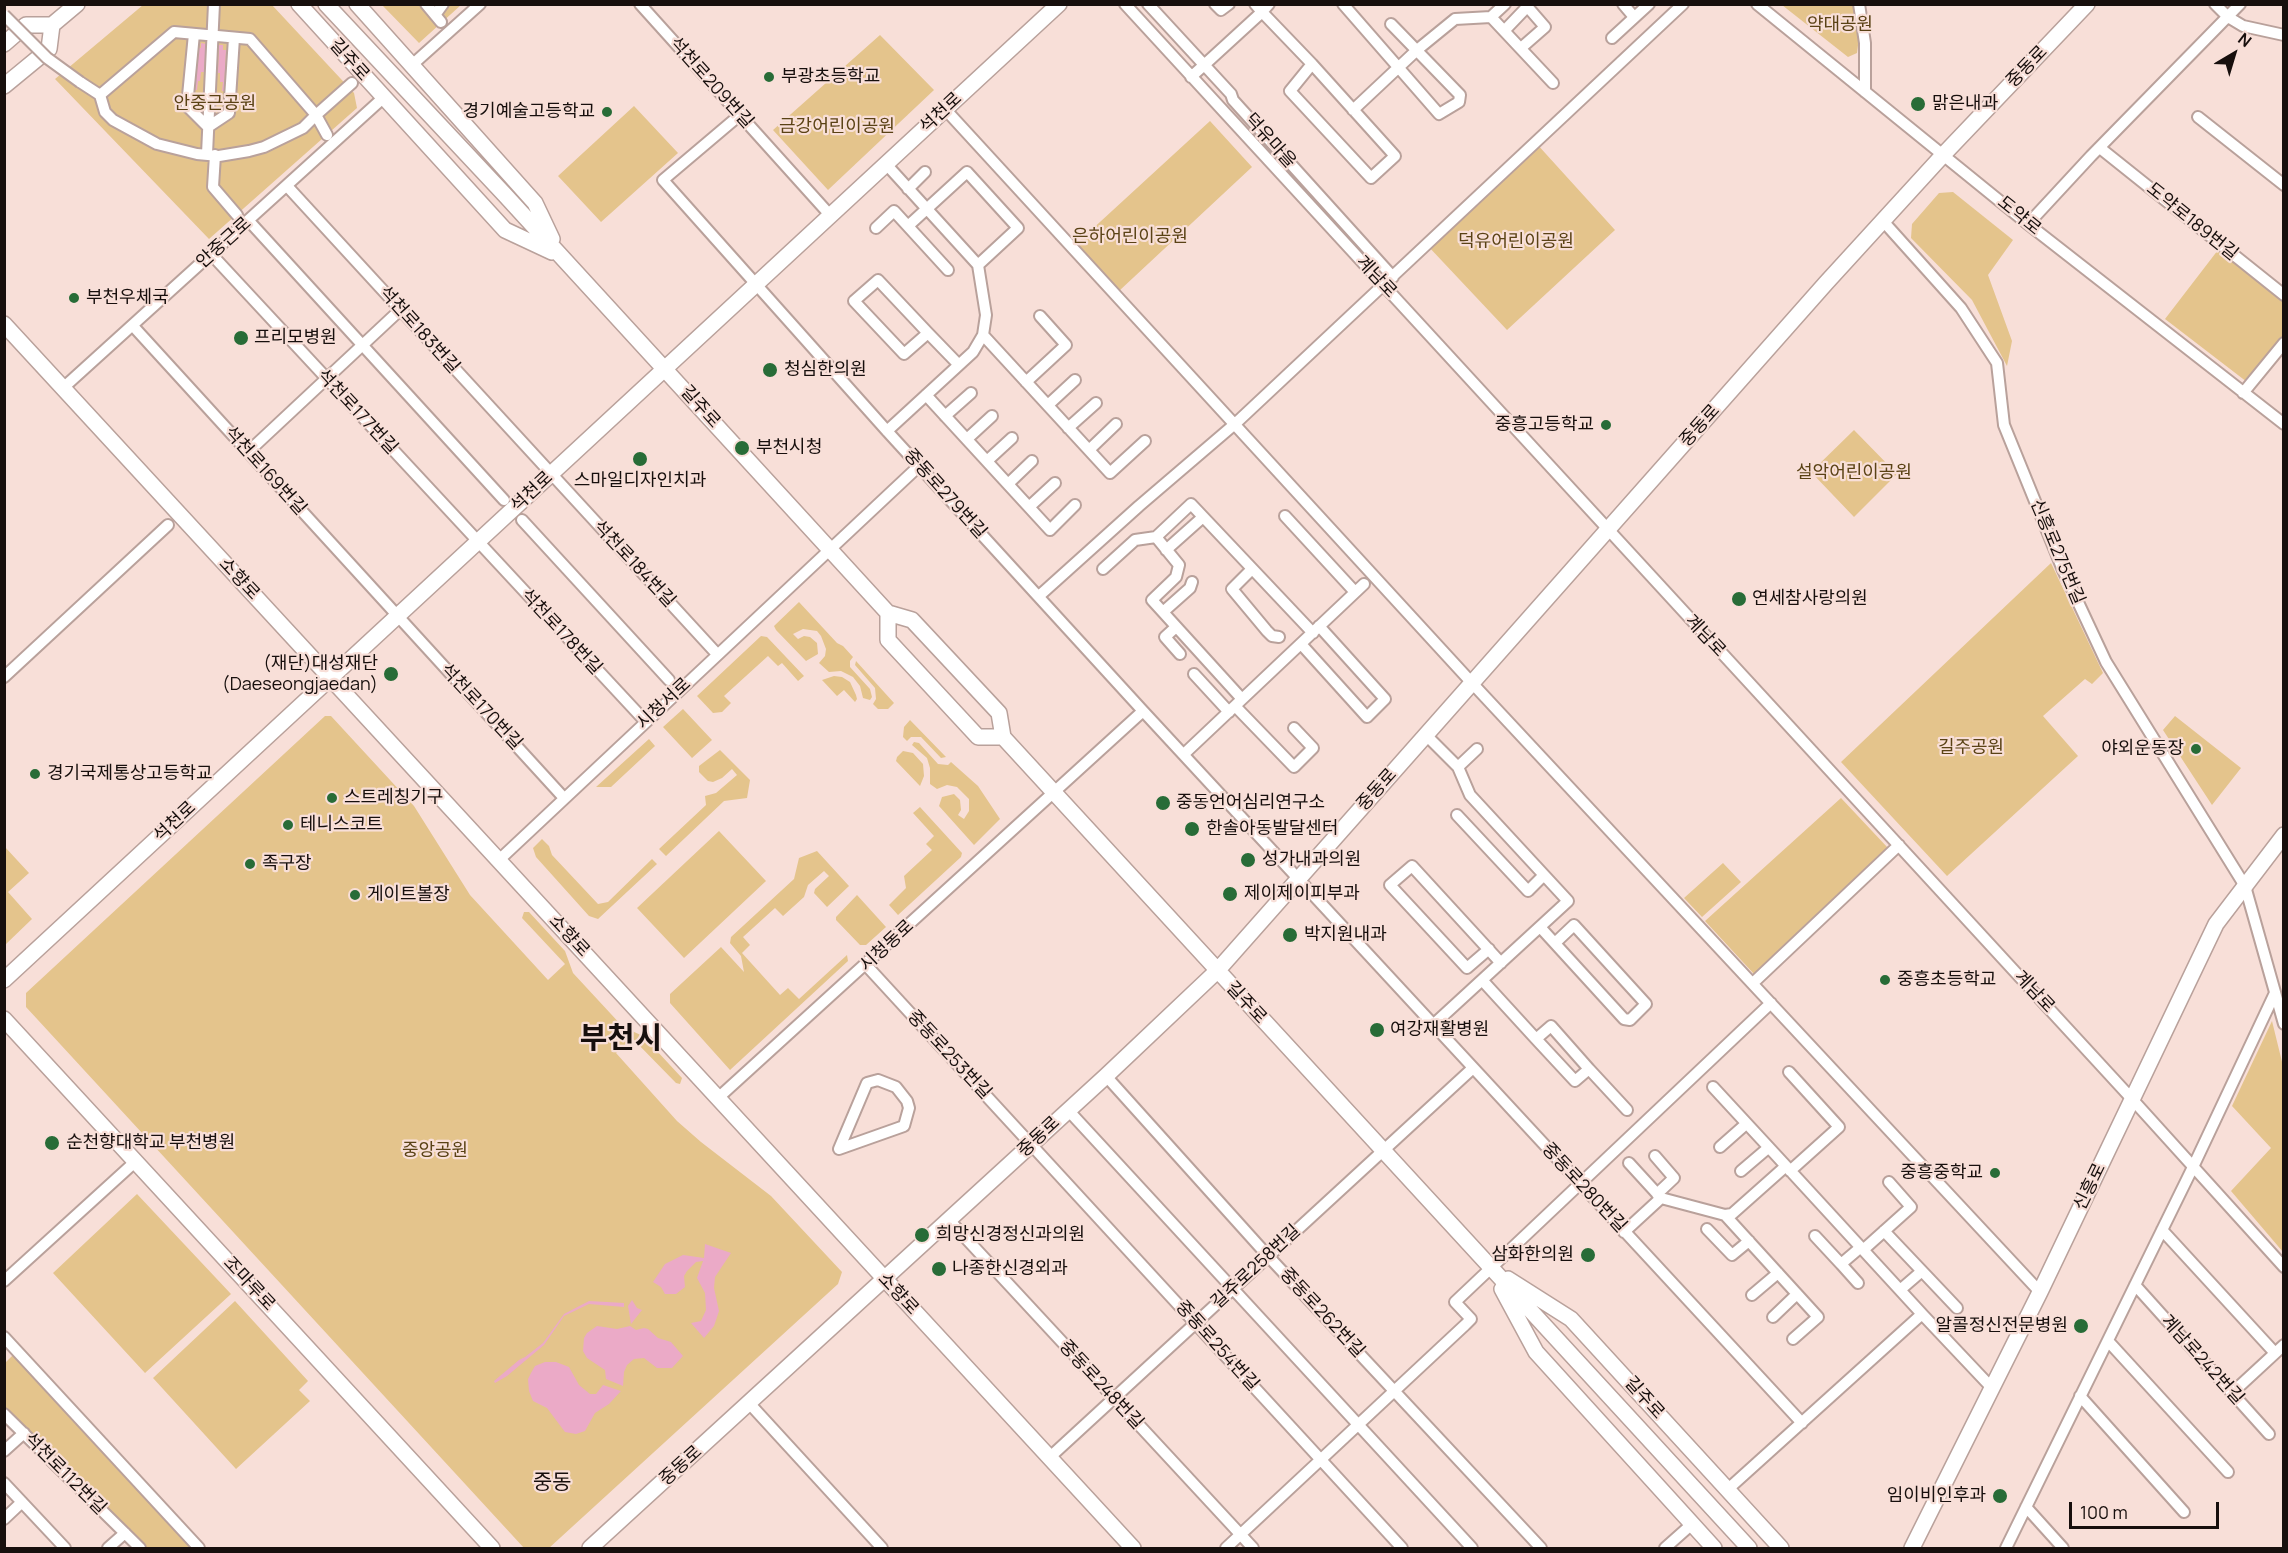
<!DOCTYPE html>
<html>
<head>
<meta charset="utf-8">
<style>
	body { margin:0 }
	#map { position:relative; width:2288px; height:1553px; overflow:hidden; background:#f8dfd8; font-family:Manrope,sans-serif }
	canvas { display:block }
	.frame { position:absolute; inset:0; border:6px solid #170f0d; pointer-events:none }
	.north { position:absolute; left:2204px; top:24px; width:60px; height:60px; -webkit-text-stroke:4px #f8dfd8; paint-order:stroke; rotate:38deg; font-size:16px; font-weight:700; line-height:24px; text-align:center; color:#170f0d }
	.north::after { content:''; display:block; margin:auto; width:21px; height:27px; background:#170f0d; clip-path:polygon(50% 0,100% 100%,50% 72%,0 100%) }
	.scale { position:absolute; left:2069px; top:1502px; width:150px; height:27px; box-sizing:border-box; border:3px solid #170f0d; border-top:0; padding-left:8px; font-size:18px; line-height:21px; white-space:nowrap; color:#170f0d; -webkit-text-stroke:4px #f8dfd8; paint-order:stroke }
</style>
</head>
<body>
<div id="map">
<canvas width="2288" height="1553"></canvas>
<div class="frame"></div>
<div class="north">N</div>
<div class="scale">100 m</div>
</div>
<script>
const ctx = document.querySelector('canvas').getContext('2d');
ctx.lineJoin = 'round';
function paint(path, color) { ctx.fillStyle = color; ctx.fill(path, 'evenodd'); }
const shape = rows => new Path2D(rows.map(r => 'M' + r).join(''));
function stroke(path, color, width, dash) { ctx.strokeStyle = color; ctx.lineWidth = width; ctx.lineCap = dash ? 'butt' : 'round'; ctx.setLineDash(dash || []); ctx.stroke(path); }
function write(font, color, halo, rows, align = 'center') {
  ctx.font = font + ' Manrope,"Noto Sans KR",sans-serif'; ctx.lineWidth = 4.5; ctx.setLineDash([]); ctx.textBaseline = 'middle'; ctx.strokeStyle = halo; ctx.fillStyle = color; for (const [text, x, y, turn = 0] of rows) {
    ctx.save(); ctx.translate(x, y); ctx.rotate((+turn || 0) * Math.PI / 180); ctx.textAlign = isNaN(turn) ? turn : align; if (halo) ctx.strokeText(text, 0, 0); ctx.fillText(text, 0, 0); ctx.restore();
  }
}
paint(shape([
	[143,5,272,5,354,93,357,108,209,239,55,79],
	[382,5,461,5,419,43],
	[1782,5,1859,5,1862,14,1857,53,1848,57],
	[880,35,934,90,828,190,773,130],
	[634,106,678,153,601,222,558,176],
	[1210,121,1252,167,1119,291,1076,244],
	[1536,143,1615,230,1507,330,1427,245],
	[1953,192,2013,240,1988,275,2012,341,2007,366,1972,300,1911,238,1912,224,1939,193],
	[2218,250,2283,302,2283,336,2247,382,2165,319],
	[1854,430,1897,474,1854,517,1811,472],
	[2051,563,2103,673,2092,684,2085,679,2043,716,2078,756,1947,876,1841,762],
	[799,602,837,643,843,646,853,657,850,661,850,667,870,689,872,697,870,700,863,698,860,686,853,677,841,671,829,672,819,663,825,656,826,649,821,636,817,631,803,629,793,634,798,639,804,636,810,637,817,643,818,654,806,661,776,630,774,626],
	[761,636,767,637,804,676,798,681,782,663,778,666,768,656,724,696,731,703,722,712,713,713,697,696],
	[856,661,894,703,888,709,878,709,873,704,876,699,875,688,855,665],
	[834,676,842,677,850,682,856,695,857,699,855,702,844,690,837,696,822,680],
	[683,709,712,740,692,758,663,727],
	[325,716,331,716,414,806,470,895,548,980,565,964,522,918,524,912,529,912,565,951,573,973,623,1027,643,1036,682,1078,680,1084,676,1083,632,1038,616,1053,677,1121,701,1142,771,1196,842,1272,838,1284,549,1548,524,1548,26,1007,26,993],
	[2175,716,2241,768,2212,805,2163,730],
	[910,720,946,757,941,758,921,737,911,737,907,741,903,737,904,727],
	[649,739,655,746,611,787,596,787],
	[914,742,919,743,938,764,948,765,951,762,978,786,1000,819,974,845,939,806,942,797,954,794,960,800,961,810,958,815,964,819,969,811,969,799,957,787,947,785,937,789,930,784,930,768,927,758,912,745],
	[720,750,750,780,747,798,724,801,666,856,659,849,706,805,705,796,716,793,737,775,732,769,722,778,713,782,708,781,699,772,699,766],
	[903,751,913,753,923,764,924,776,920,786,896,761,897,757],
	[1841,798,1888,848,1754,974,1705,921],
	[920,807,962,853,961,857,898,915,889,905,906,888,904,876,932,850,926,844,934,836,913,813],
	[719,831,766,881,684,958,637,908],
	[542,839,549,846,552,855,598,904,608,902,652,859,657,864,598,919,589,916,536,857,533,848],
	[5,847,29,873,8,892,32,919,5,945],
	[817,851,849,886,827,907,814,893,815,889,829,876,824,871,808,885,804,897,783,916,775,908,743,937,750,945,742,953,780,995,788,988,799,999,847,955,848,961,730,1070,670,1003,670,994,721,947,744,972,741,956,730,943,731,937,794,879,799,858],
	[1723,863,1741,882,1702,917,1684,898],
	[857,895,886,927,866,945,860,945,836,920,836,917],
	[2272,1021,2284,1070,2283,1252,2231,1191,2271,1148,2232,1106],
	[137,1194,231,1294,145,1373,53,1273],
	[235,1301,308,1381,299,1390,310,1401,236,1469,153,1378],
	[17,1351,199,1548,141,1548,5,1414,5,1363]
]), '#e4c48c');
paint(shape([
	[201,43,206,44,204,72,201,72,200,81,198,81,197,90,195,90,199,48,201,48],
	[219,45,223,45,223,50,226,50,224,91,222,91,223,82,220,82,220,73,218,73],
	[705,1244,731,1253,715,1277,714,1288,719,1311,714,1326,704,1338,691,1323,701,1321,706,1310,705,1293,697,1278,703,1261,696,1262,687,1271,684,1276,685,1287,676,1294,665,1294,661,1287,653,1282,665,1264,683,1255,704,1258],
	[632,1300,637,1308,642,1310,631,1324,628,1306],
	[589,1301,624,1303,624,1307,589,1304,564,1316,544,1345,507,1376,495,1383,494,1381,519,1360,525,1357,543,1343,564,1314],
	[597,1326,617,1329,630,1326,636,1330,644,1328,648,1329,658,1338,671,1342,683,1356,672,1368,657,1368,644,1358,634,1359,627,1365,624,1372,623,1386,606,1379,605,1370,587,1358,583,1351,584,1338,587,1333],
	[545,1362,556,1362,569,1367,579,1385,590,1394,596,1394,603,1385,621,1391,609,1404,595,1413,585,1431,576,1434,565,1432,547,1408,533,1401,529,1391,528,1379,531,1373,535,1366]
]), '#ebaac7');
const street = shape([
	[426,4,441,22],
	[640,4,830,215],
	[1125,4,2132,1099,2284,1267],
	[1148,4,1231,94,1233,100,1393,277],
	[1215,4,1221,10,1229,4],
	[1255,4,1262,12,1269,4],
	[1343,4,1439,114,1459,102,1460,95,1391,24],
	[1623,4,1634,17],
	[1757,4,2028,224,2284,424],
	[1859,4,1865,43,1865,92],
	[2215,4,2228,17,2243,26,2284,35],
	[435,15,443,4],
	[1491,17,1505,4],
	[1504,31,1527,7],
	[194,34,187,106,208,127,229,113,234,38],
	[1612,38,1649,4],
	[1521,48,1545,27,1525,4],
	[412,65,480,4],
	[1191,77,1262,12,1312,64,1290,91,1371,178,1395,156,1312,64],
	[80,82,100,95,174,32,250,39,316,115,352,83],
	[100,95,105,112,113,120,157,144,197,154,219,156,249,151,264,147,303,128,316,115,327,135],
	[945,109,1472,683,2040,1292],
	[1353,110,1417,50,1455,19,1491,17,1553,83],
	[741,114,663,180,887,431,1143,711,1802,1423],
	[2198,117,2284,185],
	[2100,148,2284,295],
	[207,154,214,4],
	[215,155,213,187,237,215],
	[886,164,978,265,986,315,983,335,973,352,887,431],
	[287,186,717,654],
	[908,189,925,172],
	[249,221,504,500],
	[1883,221,1961,308,1997,363,2004,425,2063,570,2106,662,2245,886,2284,1024],
	[2028,224,2091,156,2240,4],
	[908,226,967,172,1018,228,978,265],
	[876,228,894,211,948,270],
	[212,255,645,721],
	[133,326,564,798],
	[928,333,904,354,854,301,878,280,928,333,959,365],
	[983,335,1110,473,1145,441],
	[1026,382,1066,345,1040,316],
	[63,388,383,98],
	[2243,393,2284,343],
	[926,395,1050,530,1075,505],
	[1048,405,1075,380],
	[945,416,971,393],
	[1068,428,1096,403],
	[967,439,992,416],
	[1089,450,1116,424],
	[248,452,400,310],
	[987,461,1012,438],
	[1008,484,1032,461],
	[1029,507,1055,483],
	[1285,516,1355,592],
	[522,520,669,680],
	[1156,537,1179,565,1176,577,1152,600,1242,699],
	[1166,550,1203,517],
	[1103,569,1135,540,1156,537,1191,504,1313,633],
	[1252,569,1232,589,1267,631,1272,636,1279,637],
	[1039,596,1139,506,1236,423,1683,4],
	[1163,612,1190,588,1192,582],
	[1176,627,1165,637,1180,654],
	[1301,644,1367,717,1385,699,1319,626],
	[1194,674,1229,712],
	[4,677,168,525],
	[1235,706,1294,767,1313,748,1294,728],
	[1426,735,1458,767,1470,795,1568,901,1433,1025],
	[1184,754,1364,584],
	[1458,767,1477,749],
	[1457,815,1528,891,1544,875],
	[499,860,919,466],
	[1540,927,1624,1019,1630,1020,1646,1004,1574,925,1555,943],
	[1489,949,1467,968,1390,885,1412,866,1501,963],
	[866,965,1402,1548],
	[1482,980,1536,1039,1575,1081,1589,1069,1551,1026,1536,1039],
	[1753,983,1899,845],
	[1589,1069,1627,1110],
	[1789,1072,1839,1127,1790,1171],
	[1106,1076,1268,1256,1541,1548],
	[878,1080,896,1087,907,1101,909,1108,904,1126,839,1149,867,1083,878,1080],
	[1713,1087,1786,1166],
	[718,1098,1143,711],
	[1068,1110,1472,1548],
	[1720,1147,1746,1124],
	[1655,1156,1674,1178,1657,1194],
	[1629,1163,1661,1198],
	[1741,1171,1768,1148],
	[1725,1215,1818,1317,1793,1339],
	[949,1220,1253,1548],
	[1707,1229,1732,1255,1749,1241],
	[2162,1230,2275,1353],
	[1884,1231,1957,1308],
	[1624,1232,1661,1198,1725,1215,1732,1214,1786,1166,1922,1314],
	[1815,1236,1841,1264],
	[1863,1250,1911,1207,1889,1182],
	[4,1281,136,1161],
	[1858,1283,1841,1264,1861,1247],
	[2135,1285,2269,1434],
	[1900,1290,1922,1271],
	[1752,1295,1778,1273],
	[1773,1317,1797,1294],
	[4,1337,199,1548],
	[2108,1341,2228,1472],
	[2232,1393,2284,1345],
	[2080,1396,2184,1512],
	[749,1403,882,1548],
	[4,1414,140,1548],
	[4,1451,24,1433],
	[1049,1458,1473,1068],
	[4,1483,65,1548],
	[1727,1490,1922,1314,1991,1387],
	[2026,1507,2063,1548],
	[4,1519,22,1502],
	[108,1548,125,1533],
	[1226,1548,1465,1325,1471,1319,1455,1302,1771,1003],
	[1665,1548,1692,1524],
	[2006,1548,2193,1167,2275,993]
]);
const secondary = shape([
	[299,4,505,230,552,252],
	[326,4,505,195,888,613,912,620,999,713,1003,737,1749,1548],
	[357,4,535,203,552,239],
	[4,44,26,25,52,25,77,4],
	[4,86,49,49,52,25],
	[4,324,1133,1548],
	[888,613,888,640,978,737,1003,737],
	[4,980,1059,4],
	[4,1019,492,1548],
	[1508,1279,1571,1319,1781,1548],
	[1502,1289,1536,1352,1714,1548],
	[590,1548,1106,1076,1217,971,1826,283,1943,155,2087,4],
	[1912,1548,2040,1292,2216,924,2284,835]
]);
stroke(street, '#b9a19b', 14);
stroke(secondary, '#b9a19b', 18);
stroke(street, '#fff', 10);
stroke(secondary, '#fff', 15);
const streetBridge = shape([
	[4,15,47,58,80,82]
]);
stroke(streetBridge, '#b9a19b', 14, []);
stroke(streetBridge, '#fff', 10);
for (const [x, y, r, color] of [
	[769,77,6,"#286c37"],
	[1918,104,8,"#286c37"],
	[607,112,6,"#286c37"],
	[74,298,6,"#286c37"],
	[241,338,8,"#286c37"],
	[770,370,8,"#286c37"],
	[1606,425,6,"#286c37"],
	[742,448,8,"#286c37"],
	[640,459,8,"#286c37"],
	[1739,599,8,"#286c37"],
	[391,674,8,"#286c37"],
	[2196,749,6,"#286c37"],
	[35,774,6,"#286c37"],
	[332,798,6,"#286c37"],
	[1163,803,8,"#286c37"],
	[288,825,6,"#286c37"],
	[1192,829,8,"#286c37"],
	[1248,860,8,"#286c37"],
	[250,864,6,"#286c37"],
	[1230,894,8,"#286c37"],
	[355,895,6,"#286c37"],
	[1290,935,8,"#286c37"],
	[1885,980,6,"#286c37"],
	[1377,1030,8,"#286c37"],
	[52,1143,8,"#286c37"],
	[1995,1173,6,"#286c37"],
	[922,1235,8,"#286c37"],
	[1588,1255,8,"#286c37"],
	[939,1269,8,"#286c37"],
	[2081,1326,8,"#286c37"],
	[2000,1496,8,"#286c37"]
]) { const dot = new Path2D(); dot.arc(x, y, r, 0, 2 * Math.PI); ctx.fillStyle = color; ctx.fill(dot); stroke(dot, '#f8dfd8', 2); }
write('18px', '#5a4215', '#f8dfd8', [
	["약대공원",1840,25],
	["안중근공원",215,104],
	["금강어린이공원",837,127],
	["은하어린이공원",1130,237],
	["덕유어린이공원",1516,242],
	["설악어린이공원",1854,473],
	["길주공원",1971,748],
	["중앙공원",435,1151]
]);
write('18px', '#170f0d', '#f8dfd8', [
	["길주로",349,60,48],
	["중동로",2027,67,-46],
	["석천로209번길",711,83,48],
	["석천로",941,113,-43],
	["덕유마을",1270,141,48],
	["도약로",2019,216,39],
	["도약로189번길",2192,222,39],
	["안중근로",224,243,-42],
	["계남로",1376,277,47],
	["석천로183번길",419,330,48],
	["길주로",700,407,48],
	["석천로177번길",357,412,47],
	["중동로",1700,426,-48],
	["석천로169번길",265,471,48],
	["석천로",532,492,-43],
	["중동로279번길",945,494,48],
	["신흥로275번길",2057,552,67],
	["석천로184번길",634,564,47],
	["소향로",239,579,47],
	["석천로178번길",561,632,47],
	["계남로",1705,636,47],
	["시청서로",664,704,-43],
	["석천로170번길",481,707,47],
	["중동로",1377,790,-48],
	["석천로",175,822,-43],
	["소향로",569,936,47],
	["시청동로",887,946,-43],
	["계남로",2034,992,47],
	["길주로",1246,1003,47],
	["중동로253번길",949,1055,47],
	["중동로",1039,1137,-43],
	["신흥로",2090,1187,-64],
	["중동로280번길",1584,1188,47],
	["길주로258번길",1256,1267,-43],
	["조마루로",249,1284,47],
	["소향로",898,1294,47],
	["중동로262번길",1322,1313,47],
	["중동로254번길",1217,1346,48],
	["계남로242번길",2202,1360,48],
	["중동로248번길",1101,1385,47],
	["길주로",1644,1398,48],
	["중동로",681,1466,-42],
	["석천로112번길",65,1474,45]
]);
write('18px', '#170f0d', '#f8dfd8', [
	["부광초등학교",781,77],
	["맑은내과",1932,104],
	["경기예술고등학교",595,112,"right"],
	["부천우체국",86,298],
	["프리모병원",254,338],
	["청심한의원",784,370],
	["중흥고등학교",1594,425,"right"],
	["부천시청",756,448],
	["스마일디자인치과",640,481,"center"],
	["연세참사랑의원",1752,599],
	["(재단)대성재단",378,664,"right"],
	["(Daeseongjaedan)",378,685,"right"],
	["야외운동장",2184,749,"right"],
	["경기국제통상고등학교",47,774],
	["스트레칭기구",344,798],
	["중동언어심리연구소",1176,803],
	["테니스코트",300,825],
	["한솔아동발달센터",1206,829],
	["성가내과의원",1262,860],
	["족구장",262,864],
	["제이제이피부과",1244,894],
	["게이트볼장",367,895],
	["박지원내과",1304,935],
	["중흥초등학교",1897,980],
	["여강재활병원",1390,1030],
	["순천향대학교 부천병원",66,1143],
	["중흥중학교",1983,1173,"right"],
	["희망신경정신과의원",936,1235],
	["삼화한의원",1574,1255,"right"],
	["나종한신경외과",952,1269],
	["알콜정신전문병원",2068,1326,"right"],
	["임이비인후과",1986,1496,"right"]
], 'left');
write('21px', '#170f0d', '#f8dfd8', [
	["중동",552,1483]
]);
write('bold 30px', '#170f0d', '#f8dfd8', [
	["부천시",621,1040]
]);
</script>
</body>
</html>
